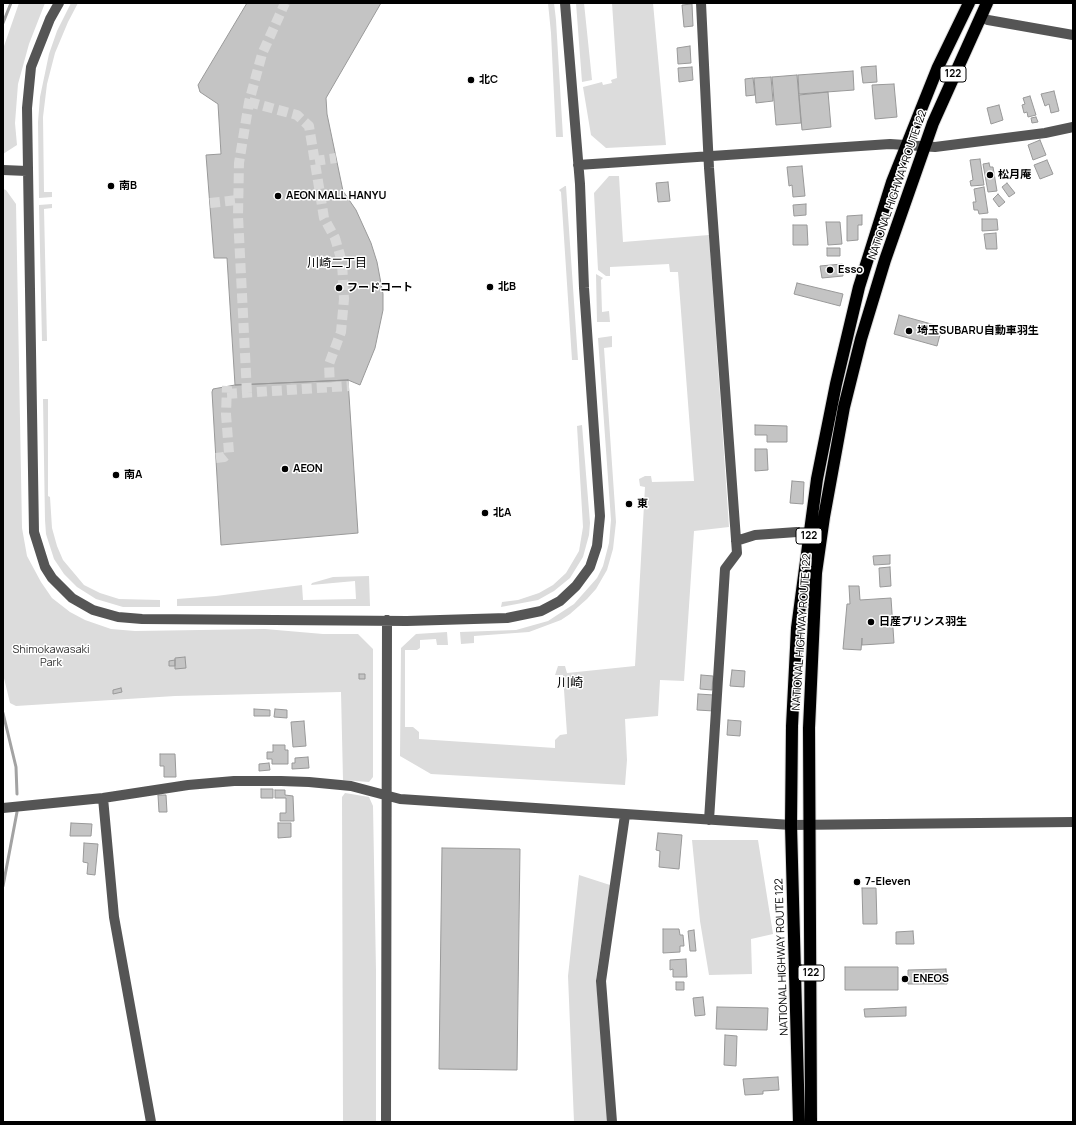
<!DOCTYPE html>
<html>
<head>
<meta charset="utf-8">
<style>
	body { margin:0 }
	#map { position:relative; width:1076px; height:1125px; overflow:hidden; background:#fff; font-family:Manrope,sans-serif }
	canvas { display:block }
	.frame { position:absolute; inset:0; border:4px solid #000; pointer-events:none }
</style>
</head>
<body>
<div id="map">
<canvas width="1076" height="1125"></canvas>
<div class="frame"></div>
</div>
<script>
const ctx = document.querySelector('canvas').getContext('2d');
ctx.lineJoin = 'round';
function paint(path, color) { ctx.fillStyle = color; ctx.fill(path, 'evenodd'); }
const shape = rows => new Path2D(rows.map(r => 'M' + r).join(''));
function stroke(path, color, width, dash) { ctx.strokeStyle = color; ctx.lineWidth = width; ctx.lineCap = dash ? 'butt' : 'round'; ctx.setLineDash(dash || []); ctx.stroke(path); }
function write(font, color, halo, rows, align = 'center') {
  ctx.font = font + ' Manrope,"Noto Sans JP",sans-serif'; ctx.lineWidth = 3; ctx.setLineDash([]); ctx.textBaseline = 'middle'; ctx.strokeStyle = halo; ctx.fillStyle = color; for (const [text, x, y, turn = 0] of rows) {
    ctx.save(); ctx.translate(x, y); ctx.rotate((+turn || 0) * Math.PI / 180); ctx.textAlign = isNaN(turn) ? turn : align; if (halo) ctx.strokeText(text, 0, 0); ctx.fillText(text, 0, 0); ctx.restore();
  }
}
paint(shape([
	[19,3,45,3,29,44,18,84,15,123,17,145,3,154,3,49],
	[71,3,78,3,68,22,55,53,47,84,43,117,44,192,52,192,52,197,39,198,38,122,40,97,49,54,57,31],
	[548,3,554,3,556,20,563,137,556,137,551,33],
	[576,3,584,3,592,80,582,82],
	[612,3,653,3,666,145,606,148,591,135,583,87,602,82,603,85,612,83,611,80,617,78],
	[609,176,619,176,623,242,709,235,729,527,694,531,684,681,660,680,658,716,625,719,627,760,625,785,431,774,400,756,401,648,416,634,447,632,448,645,437,645,436,639,420,640,420,648,417,650,405,650,405,727,413,727,419,732,419,739,555,748,555,740,560,735,567,734,563,675,555,675,558,666,565,666,567,673,635,666,645,487,640,486,639,479,645,476,651,476,652,482,694,481,678,272,670,272,669,264,610,267,610,276,606,276,598,270,594,193],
	[565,186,566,186,578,360,572,360,561,192,559,190],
	[3,189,6,190,16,204,22,528,27,556,41,582,52,598,70,612,85,620,111,629,135,631,265,629,323,634,358,634,373,649,373,777,369,782,343,780,341,692,175,696,16,706,10,703,3,674],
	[52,204,52,208,44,209,47,341,42,341,39,205],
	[596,274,603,278,601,280,602,312,609,311,610,322,597,322],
	[612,336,612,347,604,348,616,522,613,549,607,570,596,589,587,599,570,614,561,620,529,632,474,636,474,643,461,644,460,632,516,630,548,621,574,604,597,578,603,566,609,543,611,520,598,338],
	[43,399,48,399,48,496,50,497,52,528,57,546,63,560,84,585,100,593,119,599,160,600,160,607,123,607,96,599,77,587,64,574,54,559,46,534,45,520],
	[582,425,590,523,589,535,583,557,570,578,554,591,538,600,501,607,502,602,518,600,539,593,553,585,566,573,579,551,583,527,577,426],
	[369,576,370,606,177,606,177,599,216,596,302,585,303,600,356,599,355,581,311,585,312,583,333,577],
	[345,793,369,797,373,806,376,971,376,1122,343,1122,342,797],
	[692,840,758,840,773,934,751,939,752,974,709,975,700,921],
	[579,875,610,885,596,979,608,1122,574,1122,568,976]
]), '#dcdcdc');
stroke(shape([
	[3,23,11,3],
	[3,713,16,767,17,794],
	[3,886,17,812]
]), '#a3a3a3', 3);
const building = shape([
	[247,3,381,3,326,98,327,114,343,191,356,210,371,243,377,262,383,294,383,310,375,348,360,385,348,380,235,385,227,258,214,258,206,155,221,154,218,104,200,92,198,85,247,3],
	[692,4,693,26,684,27,682,5,692,4],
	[690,46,691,63,678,64,677,48,690,46],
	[876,66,877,82,863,83,861,67,876,66],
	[692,67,693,80,679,82,678,68,692,67],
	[853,71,854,90,799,94,798,75,853,71],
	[797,75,801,123,776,125,772,77,797,75],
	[771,77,773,101,756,103,754,78,771,77],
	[753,78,755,95,746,96,745,79,753,78],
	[894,84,897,117,875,119,872,85,894,84],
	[1054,91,1059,111,1051,113,1049,104,1045,106,1041,94,1054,91],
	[828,92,831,127,802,130,799,95,828,92],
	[1030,96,1036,115,1028,117,1027,112,1024,113,1022,105,1025,104,1023,98,1030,96],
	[999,105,1003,120,991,124,987,108,999,105],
	[1036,117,1038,122,1032,123,1031,118,1036,117],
	[1040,140,1046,155,1033,160,1028,145,1040,140],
	[980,159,984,185,971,186,970,181,973,180,970,160,980,159],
	[1047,160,1053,174,1040,179,1034,165,1047,160],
	[989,163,990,167,993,167,997,191,988,192,983,164,989,163],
	[802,166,805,196,793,197,792,185,789,186,787,167,802,166],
	[668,182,670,201,658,202,656,183,668,182],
	[1007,183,1015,193,1009,197,1002,187,1007,183],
	[984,187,988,213,979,214,978,210,974,210,973,202,976,202,974,189,984,187],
	[998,194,1005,202,999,207,993,199,998,194],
	[806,204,806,215,794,216,793,205,806,204],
	[862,215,862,225,858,225,858,240,847,241,847,216,862,215],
	[982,219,997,219,998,230,982,231,982,219],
	[826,222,840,222,842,244,828,245,826,222],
	[793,225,807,225,808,245,793,245,793,225],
	[996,233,997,249,986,249,984,234,996,233],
	[827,248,840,248,840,256,827,256,827,248],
	[842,264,843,276,822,278,820,266,842,264],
	[797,283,843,294,840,306,794,294,797,283],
	[899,315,942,327,937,346,894,334,899,315],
	[348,380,358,533,221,545,212,392,213,389,235,385,348,380],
	[755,425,787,426,787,442,767,442,767,435,755,435,755,425],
	[755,449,767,449,768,470,755,471,755,449],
	[792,481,804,482,803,504,790,503,792,481],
	[890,555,890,564,874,565,873,556,890,555],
	[890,567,891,586,880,587,879,568,890,567],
	[849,586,859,586,860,600,891,598,894,643,862,645,862,638,861,650,843,649,847,604,850,604,849,586],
	[185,657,186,668,175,669,175,658,185,657],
	[175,660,175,666,169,666,169,661,175,660],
	[732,670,745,671,744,687,730,686,732,670],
	[359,674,365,674,365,679,359,679,359,674],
	[701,675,713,676,712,690,700,689,701,675],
	[121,688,122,692,113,694,113,690,121,688],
	[698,694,714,695,714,711,697,710,698,694],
	[254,709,270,710,270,716,254,716,254,709],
	[275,709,287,710,287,718,274,717,275,709],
	[728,720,741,721,740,736,727,735,728,720],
	[304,721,306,746,293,747,291,722,304,721],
	[273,745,285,745,285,750,288,750,288,764,272,764,272,759,267,759,267,752,273,752,273,745],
	[160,754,175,754,176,777,164,777,164,766,160,766,160,754],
	[308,757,309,768,292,769,292,763,295,763,295,758,308,757],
	[269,763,270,770,259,771,259,764,269,763],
	[261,789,273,789,273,798,261,798,261,789],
	[275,790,285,790,285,795,293,796,294,821,280,821,280,813,286,813,286,798,275,798,275,790],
	[158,795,166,795,167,812,159,812,158,795],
	[71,823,92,824,91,836,70,836,71,823],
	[278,823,291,823,291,837,278,838,278,823],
	[658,833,682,835,679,869,659,867,660,851,656,850,658,833],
	[84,843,98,844,95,875,87,874,88,863,83,862,84,843],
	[442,848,520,849,517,1070,439,1069,442,848],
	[862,888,876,888,877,924,863,924,862,888],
	[663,929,679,929,680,935,683,935,684,946,680,946,680,952,663,953,663,929],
	[694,930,696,951,690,951,688,931,694,930],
	[913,931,914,944,896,944,896,932,913,931],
	[686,959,687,977,673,977,673,969,670,970,670,960,686,959],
	[845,967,898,967,898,990,845,990,845,967],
	[946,969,947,984,908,984,908,970,946,969],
	[676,982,684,982,684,990,676,990,676,982],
	[703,997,705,1015,695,1016,693,998,703,997],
	[717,1007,768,1008,767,1030,716,1029,717,1007],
	[906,1007,906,1016,865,1017,864,1009,906,1007],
	[725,1035,737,1036,736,1066,724,1065,725,1035],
	[778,1077,779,1090,763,1091,763,1094,745,1095,743,1079,778,1077]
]);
paint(building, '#c4c4c4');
stroke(building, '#999', 1);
stroke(shape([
	[249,102,297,115,309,126,324,218,335,238,342,262,344,299,341,332,329,364,330,387],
	[315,161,336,158],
	[210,203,238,200],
	[247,393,238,216,239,163,249,102,262,54,285,3],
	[227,394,349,386],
	[216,458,224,457,229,453,226,414,227,386]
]), '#d9d9d9', 10, [10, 5]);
const highway = shape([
	[799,1122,791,825,792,726,797,628,817,479,836,384,859,287,892,182,938,67,969,3],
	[811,1122,809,728,816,573,824,517,844,407,861,339,885,260,933,123,987,3]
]);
stroke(highway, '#dbdbdb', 14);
stroke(shape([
	[59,3,50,19,31,67,27,108,34,532,45,567,52,578,72,598,93,610,118,617,142,619,407,621,507,618,541,611,560,601,576,586,590,567,597,546,600,516,584,288,580,184,565,3],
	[701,3,709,168,737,553,725,569,709,820],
	[980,17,988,20,1073,35],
	[578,165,890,144,935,147,1045,133,1073,127],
	[3,170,27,171],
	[736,541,755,535,797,532],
	[103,798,114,917,151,1122],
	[3,808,103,798,188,785,234,781,281,781,309,782,351,786,400,799,791,825,1073,822],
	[386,1122,387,620],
	[612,1122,601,981,625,815]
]), '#555', 10);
stroke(highway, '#000', 12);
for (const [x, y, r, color] of [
	[471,80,4,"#000"],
	[990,175,4,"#000"],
	[111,186,4,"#000"],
	[278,196,4,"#000"],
	[830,270,4,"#000"],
	[490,287,4,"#000"],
	[339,288,4,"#000"],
	[909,331,4,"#000"],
	[285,469,4,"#000"],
	[116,475,4,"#000"],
	[629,504,4,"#000"],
	[485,513,4,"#000"],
	[871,622,4,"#000"],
	[857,882,4,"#000"],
	[905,979,4,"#000"]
]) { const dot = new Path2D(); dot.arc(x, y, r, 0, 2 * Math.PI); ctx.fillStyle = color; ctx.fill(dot); stroke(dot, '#fff', 1.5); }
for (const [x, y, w] of [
	[953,74,26],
	[809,536,26],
	[811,973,26]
]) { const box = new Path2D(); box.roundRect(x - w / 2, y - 8, w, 16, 3); ctx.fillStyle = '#fff'; ctx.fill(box); stroke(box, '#000', 1); }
write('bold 10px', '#000', null, [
	["122",953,74],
	["122",809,536],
	["122",811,973]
]);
write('bold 11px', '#000', '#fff', [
	["北C",479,80],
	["松月庵",998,175],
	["南B",119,186],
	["AEON MALL HANYU",286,196],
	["Esso",838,270],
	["北B",498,287],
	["フードコート",347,288],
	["埼玉SUBARU自動車羽生",917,331],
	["AEON",293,469],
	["南A",124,475],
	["東",637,504],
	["北A",493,513],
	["日産プリンス羽生",879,622],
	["7-Eleven",865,882],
	["ENEOS",913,979]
], 'left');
write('11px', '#000', '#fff', [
	["NATIONAL HIGHWAY ROUTE 122",898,185,-71],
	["NATIONAL HIGHWAY ROUTE 122",802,632,-86],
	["NATIONAL HIGHWAY ROUTE 122",782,957,-92]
]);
write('11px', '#333', '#fff', [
	["Shimokawasaki",51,650],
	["Park",51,663]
]);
write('12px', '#000', '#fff', [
	["川崎二丁目",337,264]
]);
write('13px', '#000', '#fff', [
	["川崎",570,683]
]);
</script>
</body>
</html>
